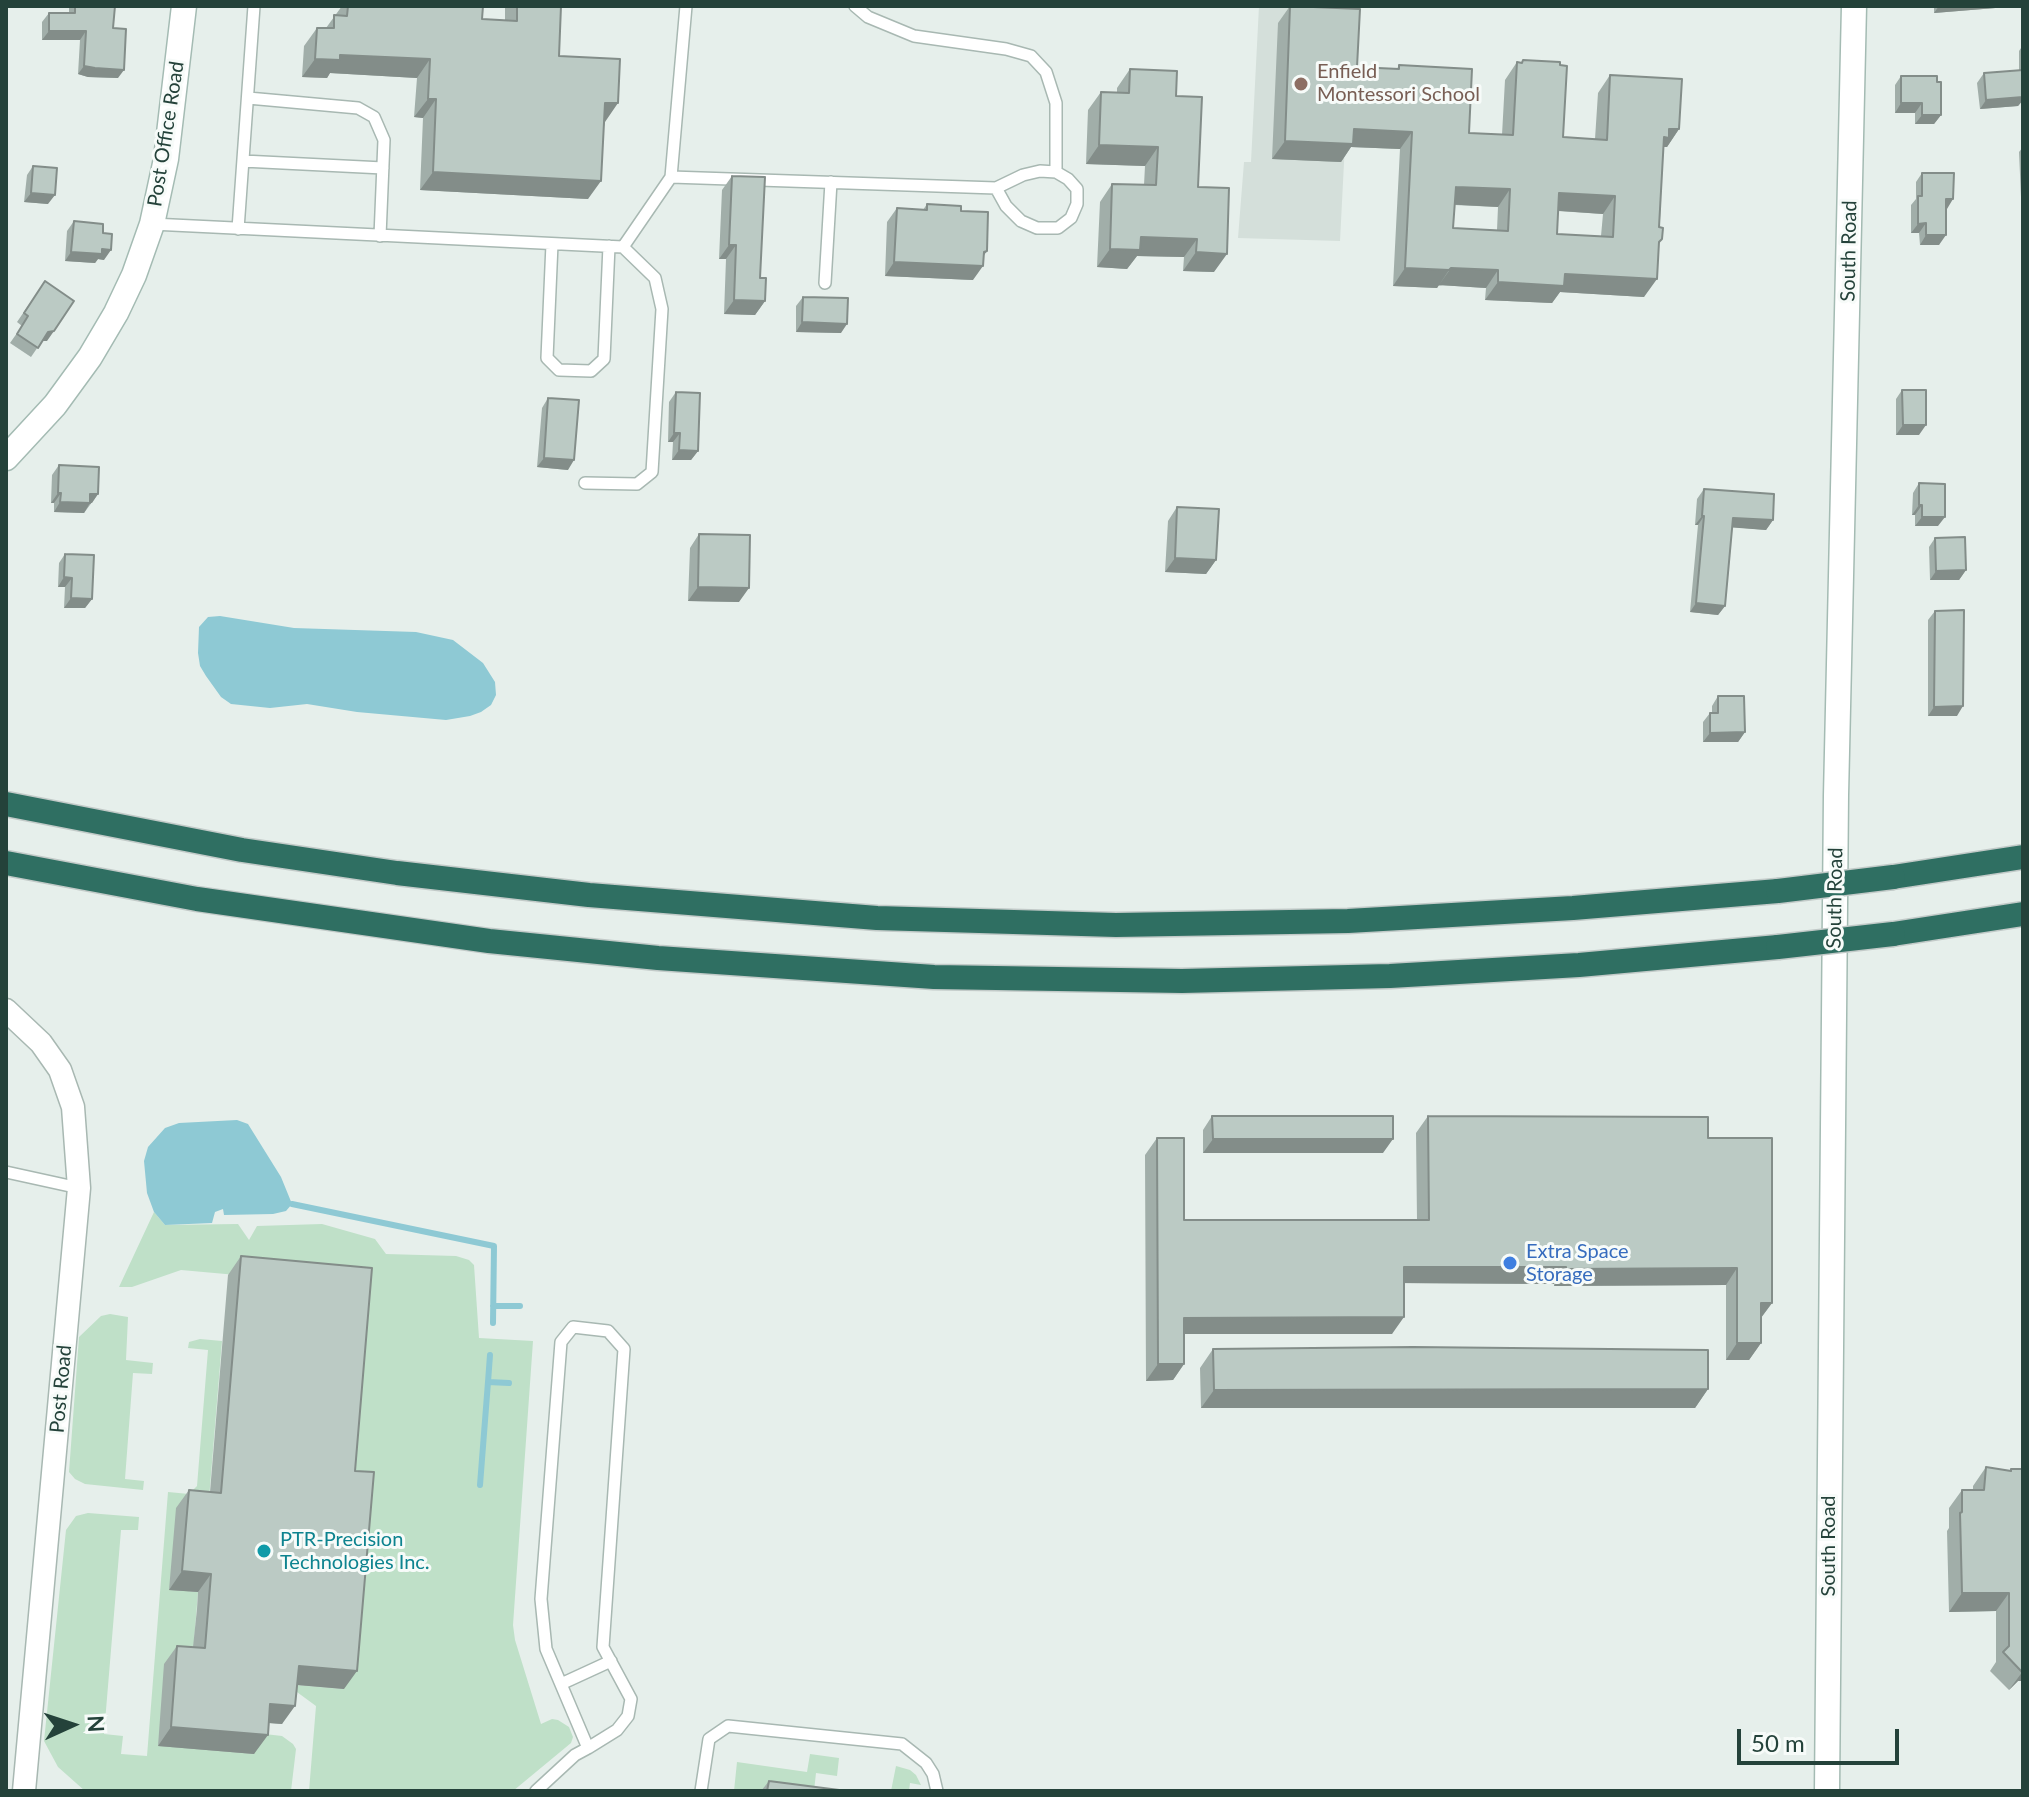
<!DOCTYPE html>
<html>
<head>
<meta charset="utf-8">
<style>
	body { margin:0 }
	#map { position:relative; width:2029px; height:1797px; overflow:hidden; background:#e6efeb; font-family:Lato,sans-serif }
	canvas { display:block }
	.frame { position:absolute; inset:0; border:8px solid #24423a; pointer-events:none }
	.north { position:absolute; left:32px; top:1685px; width:80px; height:80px; -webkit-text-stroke:6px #f7fbf9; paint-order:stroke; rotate:87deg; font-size:22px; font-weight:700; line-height:32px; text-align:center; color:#24423a }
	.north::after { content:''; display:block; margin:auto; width:28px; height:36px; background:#24423a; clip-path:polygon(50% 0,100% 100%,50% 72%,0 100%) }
	.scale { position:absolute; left:1737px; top:1729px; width:162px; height:36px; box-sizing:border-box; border:4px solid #24423a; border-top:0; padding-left:10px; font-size:24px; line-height:28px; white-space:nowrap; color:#24423a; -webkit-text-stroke:6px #f7fbf9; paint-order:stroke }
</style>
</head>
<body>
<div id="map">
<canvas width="2029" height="1797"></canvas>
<div class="frame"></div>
<div class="north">N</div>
<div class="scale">50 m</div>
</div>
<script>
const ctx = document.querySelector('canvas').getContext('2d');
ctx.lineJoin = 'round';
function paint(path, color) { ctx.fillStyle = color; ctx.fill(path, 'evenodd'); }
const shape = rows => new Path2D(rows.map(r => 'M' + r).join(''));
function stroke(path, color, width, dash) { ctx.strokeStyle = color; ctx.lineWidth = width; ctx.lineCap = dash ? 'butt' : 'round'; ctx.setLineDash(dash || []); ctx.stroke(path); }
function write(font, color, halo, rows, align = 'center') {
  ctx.font = font + ' Lato,sans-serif'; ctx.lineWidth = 6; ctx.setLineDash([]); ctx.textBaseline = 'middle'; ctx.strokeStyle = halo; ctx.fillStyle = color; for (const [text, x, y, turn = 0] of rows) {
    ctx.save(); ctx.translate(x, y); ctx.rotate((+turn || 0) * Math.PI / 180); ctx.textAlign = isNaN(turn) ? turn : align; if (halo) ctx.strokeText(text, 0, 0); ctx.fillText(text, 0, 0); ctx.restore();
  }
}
paint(shape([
	[1259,6,1352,6,1340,241,1238,238,1244,162,1251,162]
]), '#d4dfda');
paint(shape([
	[154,1212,165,1225,238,1224,249,1240,257,1226,322,1224,375,1239,386,1254,456,1256,469,1260,474,1265,479,1338,533,1341,513,1625,515,1640,541,1724,552,1719,558,1720,569,1727,573,1737,571,1743,513,1791,309,1791,316,1706,286,1684,344,1689,342,1489,359,1286,181,1270,132,1287,119,1287],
	[110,1314,128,1317,126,1360,153,1363,152,1374,133,1373,125,1479,144,1481,143,1490,85,1484,75,1479,69,1472,79,1337,101,1316],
	[200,1339,222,1341,208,1511,169,1589,198,1592,192,1667,256,1733,282,1736,293,1744,296,1749,291,1791,85,1791,58,1767,44,1741,66,1530,76,1516,88,1513,139,1517,138,1530,121,1530,104,1734,123,1736,121,1754,147,1756,168,1492,189,1494,197,1486,208,1350,188,1348,189,1342],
	[810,1754,839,1758,837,1776,816,1773,814,1791,734,1791,737,1762,807,1772],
	[896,1766,910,1770,916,1775,921,1785,910,1783,909,1791,891,1791]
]), '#bfe0c8');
paint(shape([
	[220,616,294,628,416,632,453,640,483,663,495,682,496,695,491,705,481,712,470,716,446,720,357,712,307,704,270,708,231,704,221,697,206,676,200,666,198,653,199,627,208,617],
	[237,1120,248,1124,281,1177,292,1204,286,1211,273,1214,224,1215,223,1209,215,1212,212,1223,165,1225,154,1212,147,1193,144,1161,148,1147,165,1128,179,1123]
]), '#8ec9d4');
stroke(shape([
	[292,1204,494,1246,493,1323],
	[493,1306,520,1306],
	[490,1355,488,1382,509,1383],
	[480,1485,488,1382]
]), '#8ec9d4', 6);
const lane = shape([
	[855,6,868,17,914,36,1006,49,1031,56,1046,72,1056,103,1056,172],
	[248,98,358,108,374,117,384,140,380,236],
	[243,161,383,168],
	[671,177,996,188,1006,206,1021,221,1037,228,1058,228,1071,218,1077,204,1077,189,1068,179,1056,172,1040,171,1023,175,996,188],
	[152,224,623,247,655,278,662,309,652,472,637,484,585,483],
	[238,229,254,6],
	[552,244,547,358,559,370,591,371,604,359,609,246],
	[623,247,671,177,686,6],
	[825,283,831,182],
	[6,1172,79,1188],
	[561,1684,611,1661],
	[536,1791,575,1755,588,1748,617,1730,628,1716,631,1699,603,1647,624,1349,608,1331,573,1327,561,1342,541,1599,546,1649,588,1748],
	[701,1791,709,1739,728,1726,902,1744,926,1763,933,1774,937,1791]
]);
const street = shape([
	[6,1010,41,1043,60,1070,73,1107,79,1188,24,1791]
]);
const secondary = shape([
	[6,458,55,405,90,357,116,313,134,275,152,224,166,159,184,6],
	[1827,1791,1836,795,1854,6]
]);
const highway = shape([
	[6,804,242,850,397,873,589,895,877,918,1116,925,1348,921,1573,908,1778,891],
	[6,863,197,899,489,941,658,958,934,977,1182,981,1390,976,1579,965,1778,947],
	[1893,877,2023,857],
	[1893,934,2023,914]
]);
stroke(lane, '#a8b8b2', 14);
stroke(street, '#a8b8b2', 25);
stroke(secondary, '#a4bbb3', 27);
stroke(highway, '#c2cac8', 27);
stroke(lane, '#fff', 11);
stroke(street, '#fff', 22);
stroke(secondary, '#fff', 24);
stroke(highway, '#2f6f62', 24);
const highwayBridge = shape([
	[1778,891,1893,877],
	[1778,947,1893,934]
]);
stroke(highwayBridge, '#c2cac8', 27, []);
stroke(highwayBridge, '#2f6f62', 24);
paint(shape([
	[69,6,115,6,113,28,118,78,88,77,78,74,80,40,42,40,42,22,49,13,69,13],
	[342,6,483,6,482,19,505,20,505,6,561,6,559,56,605,122,588,199,420,190,423,118,414,117,417,78,330,73,327,78,302,77,304,46,317,28,326,28],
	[1290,6,1357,67,1397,69,1399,65,1469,133,1502,135,1505,80,1517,62,1521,63,1523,60,1563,137,1595,139,1598,93,1610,75,1679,129,1667,147,1663,147,1659,244,1644,297,1560,292,1552,303,1485,300,1486,288,1439,285,1437,288,1393,286,1400,149,1351,147,1341,162,1272,159,1278,23],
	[1455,205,1498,207,1497,230,1453,228],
	[1558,211,1603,214,1601,236,1557,234],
	[1934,6,2020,6,1934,13],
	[2023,45,2023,100,2018,106,1980,109,1977,83,1984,73,2019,70,2019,51],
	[1130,69,1176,96,1198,187,1214,272,1183,271,1184,257,1137,256,1127,269,1097,267,1100,202,1112,184,1144,185,1145,166,1086,164,1088,110,1101,92,1117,92,1117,88],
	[1901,76,1937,82,1941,115,1934,124,1915,124,1915,113,1895,113,1895,85],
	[2023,147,2023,197,2021,197,2019,152],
	[33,166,48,204,24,202,27,175],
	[1922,173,1947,209,1939,245,1920,245,1919,233,1911,233,1911,205,1916,199,1916,182],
	[732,176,760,278,765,301,755,315,724,314,726,259,719,259,722,190],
	[927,204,961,211,973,280,885,276,887,222,897,208,923,210],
	[74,221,103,233,104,260,98,259,95,263,65,261,67,231],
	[45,281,47,341,42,341,31,357,10,343,22,326,17,322],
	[803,297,841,333,796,332,796,306],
	[1902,390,1919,435,1896,435,1896,399],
	[676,392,698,451,691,460,672,460,673,442,668,442,669,402],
	[548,398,568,470,537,467,542,408],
	[59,465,98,494,84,513,54,512,54,503,51,503,52,475],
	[1919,483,1938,526,1915,526,1915,515,1912,515,1913,493],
	[1704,489,1773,520,1766,530,1732,527,1725,606,1718,615,1690,612,1698,525,1695,525,1697,499],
	[1177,507,1216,560,1206,574,1165,572,1168,521],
	[699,534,739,602,688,601,690,548],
	[1935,538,1966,570,1959,580,1930,580,1929,547],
	[65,554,92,599,85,608,64,608,65,587,58,587,59,563],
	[1935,611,1957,716,1928,716,1928,620],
	[1718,696,1745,732,1738,742,1703,742,1703,722,1710,713,1712,713,1712,706],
	[1212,1116,1383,1153,1203,1153,1203,1130],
	[1428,1116,1708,1138,1772,1303,1761,1318,1761,1343,1749,1360,1726,1360,1726,1285,1554,1286,1554,1284,1404,1283,1392,1334,1184,1334,1184,1364,1173,1380,1146,1381,1145,1155,1157,1138,1184,1220,1417,1220,1416,1133],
	[241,1256,355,1471,344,1689,297,1685,282,1724,268,1723,254,1754,158,1746,164,1664,177,1646,193,1647,197,1609,198,1592,169,1590,176,1508,189,1490,210,1492,228,1275],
	[1213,1349,1708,1389,1695,1408,1201,1408,1200,1368],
	[1986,1467,2009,1471,2011,1469,2023,1681,2018,1681,2009,1690,1990,1671,1996,1662,1996,1611,1949,1612,1947,1531,1949,1528,1949,1508,1962,1490,1973,1490,1973,1486],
	[769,1781,847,1791,761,1791]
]), '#a1aea9');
paint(shape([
	[1939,6,2020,6,1934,13],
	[49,31,86,31,80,40,42,40],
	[340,55,430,59,417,78,330,73,327,78,302,77,315,59],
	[84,66,124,70,118,78,88,77,78,74],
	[2023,97,2023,100,2018,106,1980,109,1986,100],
	[428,99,436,99,423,118,414,117],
	[605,103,618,103,605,122],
	[1901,103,1922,103,1915,113,1895,113],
	[1922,115,1941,115,1934,124,1915,124],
	[1354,129,1412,132,1400,149,1351,147,1341,162,1272,159,1285,141],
	[1669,129,1679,129,1667,147,1663,147,1651,155],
	[1099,145,1158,147,1145,166,1086,164],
	[433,172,601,181,588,199,420,190],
	[1456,187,1510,189,1498,207,1443,204],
	[31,193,55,195,48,204,24,202],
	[1559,193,1615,196,1603,214,1547,210],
	[1946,199,1953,199,1947,209,1939,208],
	[1926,223,1919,233,1911,233,1918,224],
	[1926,235,1946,235,1939,245,1920,245],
	[1141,237,1197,239,1184,257,1137,256,1127,269,1097,267,1110,249],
	[729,245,736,245,726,259,719,259],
	[102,249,111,250,104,260,98,259,95,263,65,261,71,252],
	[987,251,977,265,983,266,973,280,885,276,894,262,984,252],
	[1196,252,1227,254,1214,272,1183,271],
	[1405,268,1449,270,1437,288,1393,286],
	[1451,268,1498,270,1486,288,1439,285],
	[1565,274,1657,279,1644,297,1560,292,1552,303,1485,300,1498,282],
	[734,300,765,301,755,315,724,314],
	[802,322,847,324,841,333,796,332],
	[54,331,47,341,42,341,48,332],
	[1903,425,1926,425,1919,435,1896,435],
	[674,433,680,433,673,442,668,442],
	[679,450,698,451,691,460,672,460],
	[544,458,574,460,568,470,537,467],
	[58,493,61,493,54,503,51,503],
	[90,494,98,494,92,503,84,503],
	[60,502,90,503,84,513,54,512],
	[1919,505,1922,505,1915,515,1912,515],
	[1702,516,1704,516,1698,525,1695,525],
	[1922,517,1945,517,1938,526,1915,526],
	[1733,518,1773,520,1766,530,1726,527],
	[1175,558,1216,560,1206,574,1165,572],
	[1966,570,1959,580,1930,580,1936,571],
	[64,577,72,578,65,587,58,587],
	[698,587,749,588,739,602,688,601],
	[71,598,92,599,85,608,64,608],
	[1696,603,1725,606,1718,615,1690,612],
	[1963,706,1957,716,1928,716,1934,707],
	[1745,732,1738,742,1703,742,1710,733],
	[1213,1139,1393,1139,1383,1153,1203,1153],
	[1404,1267,1566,1267,1554,1284,1392,1283],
	[1737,1268,1726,1285,1554,1286,1566,1269],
	[1761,1303,1772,1303,1760,1319],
	[1404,1317,1392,1334,1173,1334,1184,1318],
	[1737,1343,1761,1343,1749,1360,1726,1360],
	[1158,1364,1184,1364,1173,1380,1146,1381],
	[1708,1389,1695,1408,1201,1408,1214,1390],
	[182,1571,211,1574,198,1592,169,1590],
	[1962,1593,2009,1593,1996,1611,1949,1612],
	[299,1666,357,1671,344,1689,286,1684],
	[2023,1671,2023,1681,2018,1681,2009,1690],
	[270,1704,295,1706,282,1724,257,1722],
	[171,1727,268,1735,254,1754,158,1746]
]), '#838d89');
const building = shape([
	[75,6,115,6,113,28,126,29,124,70,95,68,84,66,86,31,49,31,49,13,75,13,75,6],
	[348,6,483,6,482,19,517,21,517,6,561,6,559,56,620,59,618,103,605,103,601,181,433,172,436,99,428,99,430,59,340,55,340,60,315,59,317,28,334,28,334,15,347,16,348,6],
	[1290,6,1360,9,1357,67,1399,69,1399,65,1472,69,1469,133,1513,135,1517,62,1522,63,1523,60,1560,62,1560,65,1567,66,1563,137,1607,140,1610,75,1682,79,1679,129,1669,129,1669,138,1664,137,1659,227,1663,228,1662,239,1659,242,1657,279,1565,274,1564,286,1498,282,1498,270,1451,268,1449,270,1405,268,1412,132,1354,129,1353,144,1285,141,1290,6],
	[1456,187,1510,189,1508,231,1453,228,1456,187],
	[1559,193,1615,196,1613,237,1557,234,1559,193],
	[1130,69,1177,71,1176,96,1202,97,1198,187,1229,188,1227,254,1196,252,1197,239,1141,237,1140,250,1110,249,1112,184,1156,185,1158,147,1099,145,1101,92,1129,93,1130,69],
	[2023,70,2023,97,1986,100,1984,73,2023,70],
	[1901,76,1937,76,1937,82,1941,82,1941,115,1922,115,1922,103,1901,103,1901,76],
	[33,166,57,168,55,195,31,193,33,166],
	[1922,173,1954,173,1953,199,1946,199,1946,235,1926,235,1926,223,1918,224,1918,196,1922,196,1922,173],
	[732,176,765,177,760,278,766,278,765,301,734,300,736,245,729,245,732,176],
	[927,204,961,206,961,211,988,212,987,251,984,252,983,266,894,262,897,208,927,210,927,204],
	[74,221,103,224,103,233,112,234,111,250,102,249,102,254,71,252,74,221],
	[45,281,74,301,54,331,48,332,38,348,17,334,28,316,24,313,45,281],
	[803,297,848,298,847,324,802,322,803,297],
	[1902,390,1926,390,1926,425,1903,425,1902,390],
	[676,392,700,393,698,451,679,450,680,433,674,433,676,392],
	[548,398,579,400,574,460,544,458,548,398],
	[59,465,99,467,98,494,90,494,90,503,60,502,61,493,58,493,59,465],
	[1919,483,1945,484,1945,517,1922,517,1922,505,1919,505,1919,483],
	[1704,489,1774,494,1773,520,1733,518,1725,606,1696,603,1704,516,1702,516,1704,489],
	[1177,507,1219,509,1216,560,1175,558,1177,507],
	[699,534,750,535,749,588,698,587,699,534],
	[1965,537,1966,570,1936,571,1935,538,1965,537],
	[65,554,94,555,92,599,71,598,72,578,64,577,65,554],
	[1964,610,1963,706,1934,707,1935,611,1964,610],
	[1718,696,1744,696,1745,732,1710,733,1710,713,1718,713,1718,696],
	[1212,1116,1393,1116,1393,1139,1213,1139,1212,1116],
	[1428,1116,1708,1117,1708,1138,1772,1138,1772,1303,1761,1303,1761,1343,1737,1343,1737,1268,1566,1269,1566,1267,1404,1267,1404,1317,1184,1318,1184,1364,1158,1364,1157,1138,1184,1138,1184,1220,1429,1220,1428,1116],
	[241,1256,372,1268,355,1471,374,1472,357,1671,299,1666,295,1706,270,1704,268,1735,171,1727,177,1646,205,1648,211,1574,182,1571,189,1490,221,1493,241,1256],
	[1413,1347,1708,1350,1708,1389,1214,1390,1213,1349,1413,1347],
	[1986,1467,2011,1471,2011,1469,2023,1469,2022,1672,2003,1652,2009,1646,2009,1593,1962,1593,1960,1513,1962,1512,1962,1490,1984,1490,1986,1467],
	[769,1781,847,1791,767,1791,769,1781]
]);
paint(building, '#bbcac4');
stroke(building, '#838d89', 2);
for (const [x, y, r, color] of [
	[1301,84,8,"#8d6e63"],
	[1510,1263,8,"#3f7fe0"],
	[264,1551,8,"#0f9aa8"]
]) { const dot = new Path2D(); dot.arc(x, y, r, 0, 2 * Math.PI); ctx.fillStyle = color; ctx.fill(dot); stroke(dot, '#f7fbf9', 3); }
write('20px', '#785e54', '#f7fbf9', [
	["Enfield",1317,72],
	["Montessori School",1317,95]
], 'left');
write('20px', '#24423a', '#f7fbf9', [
	["Post Office Road",166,134,-81],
	["South Road",1849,251,-89],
	["South Road",1835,898,-89],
	["Post Road",61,1389,-85],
	["South Road",1829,1546,-90]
]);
write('20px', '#366cbe', '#f7fbf9', [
	["Extra Space",1526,1252],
	["Storage",1526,1275]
], 'left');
write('20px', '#0d838f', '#f7fbf9', [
	["PTR-Precision",280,1540],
	["Technologies Inc.",280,1563]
], 'left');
</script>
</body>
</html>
